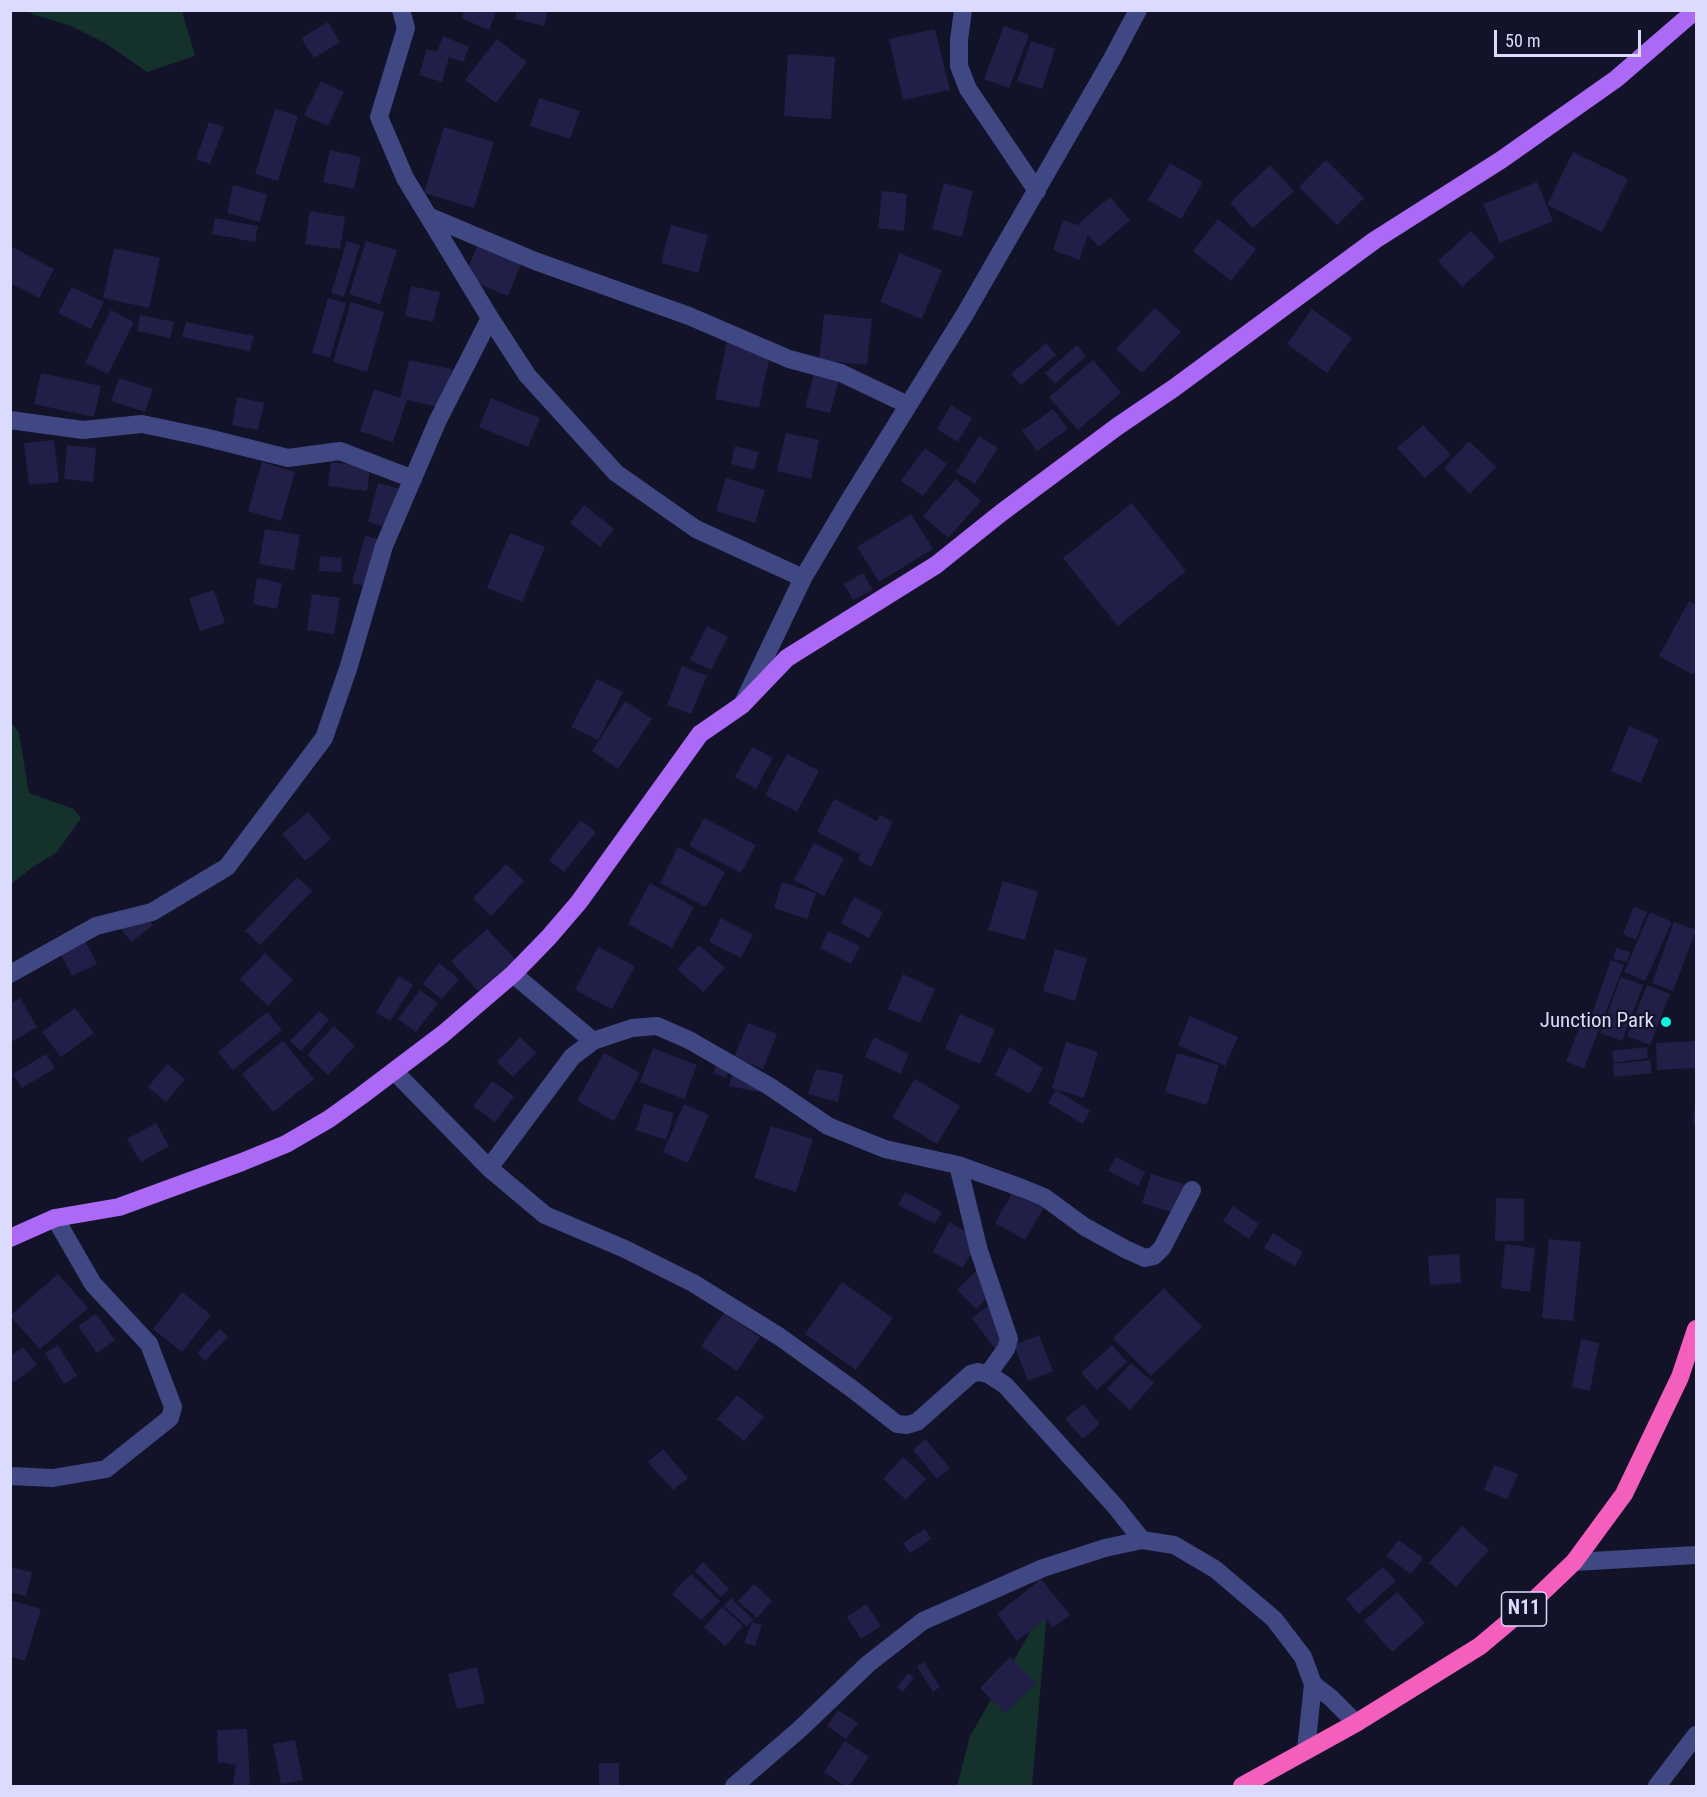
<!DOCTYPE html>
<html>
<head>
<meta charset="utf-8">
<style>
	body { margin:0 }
	#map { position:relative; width:1707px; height:1797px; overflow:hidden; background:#121228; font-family:"Roboto Condensed",sans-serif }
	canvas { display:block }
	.frame { position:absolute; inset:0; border:12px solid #dbdcfd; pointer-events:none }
	.scale { position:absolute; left:1494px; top:30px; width:147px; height:27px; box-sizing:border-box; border:3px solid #dbdcfd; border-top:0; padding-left:8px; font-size:18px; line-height:21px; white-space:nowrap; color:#dbdcfd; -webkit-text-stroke:4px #121228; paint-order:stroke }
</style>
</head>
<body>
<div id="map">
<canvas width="1707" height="1797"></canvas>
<div class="frame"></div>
<div class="scale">50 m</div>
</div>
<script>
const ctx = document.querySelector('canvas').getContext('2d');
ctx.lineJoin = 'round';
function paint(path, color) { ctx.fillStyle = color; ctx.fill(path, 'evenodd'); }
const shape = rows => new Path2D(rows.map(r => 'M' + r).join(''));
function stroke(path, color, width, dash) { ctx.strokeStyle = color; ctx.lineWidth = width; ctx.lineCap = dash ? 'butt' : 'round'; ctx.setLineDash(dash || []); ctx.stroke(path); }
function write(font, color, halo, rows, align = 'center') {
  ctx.font = font + ' "Roboto Condensed",sans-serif'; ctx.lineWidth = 4.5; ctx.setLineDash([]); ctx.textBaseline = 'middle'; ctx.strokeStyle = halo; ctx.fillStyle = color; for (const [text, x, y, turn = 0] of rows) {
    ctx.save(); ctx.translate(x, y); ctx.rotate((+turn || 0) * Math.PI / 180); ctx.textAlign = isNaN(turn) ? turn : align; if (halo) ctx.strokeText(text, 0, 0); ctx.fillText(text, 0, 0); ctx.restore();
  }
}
paint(shape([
	[26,11,182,11,195,56,147,72,105,43,71,26,35,15],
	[11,722,19,733,29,793,74,809,81,818,57,852,33,867,11,884],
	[1048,1601,1032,1786,957,1786,970,1736]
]), '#15312c');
paint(shape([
	[465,10,497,10,489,30,461,18],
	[517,10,548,10,544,26,515,19],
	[328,22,340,42,314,58,301,38],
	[1004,26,1029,35,1009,88,984,79],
	[935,29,950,90,903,100,889,39],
	[443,36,469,47,463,62,449,57,442,82,419,75,427,49,437,52],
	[497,39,527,62,496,103,465,80],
	[1031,41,1055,49,1042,89,1017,81],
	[788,54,835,57,831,119,784,116],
	[321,81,344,92,328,126,304,115],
	[539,98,580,111,570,139,530,126],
	[275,109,298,116,278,181,255,174],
	[209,122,224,127,210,164,196,159],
	[444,127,494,142,474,208,424,193],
	[330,150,361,157,354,189,323,182],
	[1573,152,1628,179,1602,232,1547,205],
	[1326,160,1364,198,1337,225,1299,187],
	[1170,163,1203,182,1181,219,1148,200],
	[1270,165,1294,191,1253,228,1230,203],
	[1537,182,1553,221,1500,243,1483,204],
	[944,183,973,191,962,237,932,229],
	[233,185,267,194,260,222,227,213],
	[882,191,907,194,904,231,878,228],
	[1110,197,1130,220,1099,247,1088,235,1079,260,1053,250,1063,220,1080,226,1078,224],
	[310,211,345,217,340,249,305,244],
	[215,218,258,226,255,242,212,234],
	[1218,219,1256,249,1231,281,1193,251],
	[671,225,708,235,698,273,661,263],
	[1471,231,1495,257,1462,287,1438,261],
	[347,241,360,245,344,297,331,293],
	[366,241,397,250,380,304,349,294],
	[478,244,522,262,508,296,464,278],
	[10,246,54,269,39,298,10,283],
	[114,248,160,258,149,308,103,298],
	[900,253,942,270,922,319,880,302],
	[411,286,440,292,433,322,405,316],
	[72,287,104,302,91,329,58,313],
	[328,298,346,303,330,358,312,353],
	[351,302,384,312,367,372,333,362],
	[1155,308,1181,332,1142,373,1116,349],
	[1312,309,1352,338,1327,373,1287,344],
	[111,310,134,322,108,374,85,363],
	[824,314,872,319,867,365,819,360],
	[140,315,174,322,170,338,137,331],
	[186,322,254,336,250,351,182,337],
	[728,336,772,345,759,408,715,399],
	[1046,343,1056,355,1021,385,1011,374],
	[1077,345,1086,356,1055,384,1045,373],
	[409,360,452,369,444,408,407,400,393,442,360,431,374,389,400,398],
	[1093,360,1121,393,1078,430,1049,397],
	[816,366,841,373,830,413,805,407],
	[41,373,101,386,94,417,34,404],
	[119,378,153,389,145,412,111,401],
	[237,397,264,403,258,430,232,425],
	[491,398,540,418,528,447,479,427],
	[951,405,972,418,958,442,937,429],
	[1053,409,1068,429,1037,451,1022,431],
	[1423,425,1451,455,1425,478,1397,448],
	[786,433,819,440,811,479,777,471],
	[979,436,998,448,975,484,956,472],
	[54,440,59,482,29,485,24,443],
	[1469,441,1496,467,1470,494,1444,468],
	[67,445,96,448,93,482,64,479],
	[735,446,759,452,754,470,731,464],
	[925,448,947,464,923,496,901,481],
	[262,462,295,472,281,521,248,511],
	[331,462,370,467,367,491,328,486],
	[726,478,765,490,755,523,716,511],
	[956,479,981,501,948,538,923,516],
	[378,483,412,492,401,531,368,522],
	[1132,503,1186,571,1118,626,1063,558],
	[584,505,614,529,600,547,570,523],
	[911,514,933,549,879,582,857,547],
	[265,529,300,535,294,570,259,564],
	[510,533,545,547,522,602,487,588],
	[365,536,393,543,380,590,352,583],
	[320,556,342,558,341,572,319,571],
	[863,573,873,590,853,600,844,584],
	[257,578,282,583,277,609,253,604],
	[214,590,225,623,200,631,189,598],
	[312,594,340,598,334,634,307,630],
	[1689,601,1696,605,1696,669,1693,675,1659,656],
	[707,626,728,637,711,670,690,660],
	[682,666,707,676,691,714,667,705],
	[597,679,623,692,598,740,571,727],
	[625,701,652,719,618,769,592,751],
	[1629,726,1659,739,1641,783,1611,771],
	[752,747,773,758,756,789,735,777],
	[787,754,819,771,797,812,765,795],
	[834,799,877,821,880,815,893,822,871,867,858,860,863,849,860,854,817,832],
	[308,812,331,839,305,861,282,834],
	[704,818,756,845,741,873,689,846],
	[581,820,596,832,564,872,549,860],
	[814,843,844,858,824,896,794,880],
	[678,847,725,872,706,907,660,883],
	[506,864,524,881,491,916,473,898],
	[297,877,312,891,260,945,245,931],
	[1003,881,1038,891,1025,940,988,930],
	[782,882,816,893,807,919,774,908],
	[650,883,694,907,672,948,628,924],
	[854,897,883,912,869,938,841,923],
	[1634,907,1647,912,1636,940,1623,934],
	[140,908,153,925,131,942,118,925],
	[1650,912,1672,922,1645,981,1624,972],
	[721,918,753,935,741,958,709,942],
	[1674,922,1696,930,1673,991,1652,983],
	[487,929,517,961,480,993,451,961],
	[828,931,860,946,851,964,820,948],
	[85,940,97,964,72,976,60,953],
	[699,945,725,968,703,992,677,969],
	[598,947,635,966,612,1009,575,990],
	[1616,948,1630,952,1627,962,1613,959],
	[1055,949,1087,958,1075,1001,1043,991],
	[265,953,293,980,268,1006,240,979],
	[1611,960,1624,965,1584,1068,1566,1062,1584,1015,1591,1017],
	[439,963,459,979,442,999,423,984],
	[903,974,935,989,920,1023,888,1009],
	[399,976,413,985,390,1021,376,1012],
	[1621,977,1643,985,1622,1041,1600,1033],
	[1647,985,1670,994,1650,1045,1627,1036],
	[420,990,438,1003,416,1032,398,1019],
	[20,998,37,1027,10,1043,10,1004],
	[75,1008,94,1033,61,1057,42,1032],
	[319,1011,329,1020,301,1051,290,1041],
	[267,1012,282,1030,233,1070,218,1052],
	[960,1014,995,1029,980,1064,945,1049],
	[1190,1016,1238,1037,1225,1066,1178,1045],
	[748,1023,777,1034,763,1069,734,1057],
	[334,1026,355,1046,328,1075,307,1055],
	[520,1037,536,1053,513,1077,497,1062],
	[874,1037,909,1054,900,1074,865,1057],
	[283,1041,314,1079,273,1112,242,1074],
	[1696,1041,1696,1068,1657,1070,1656,1043],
	[1066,1042,1098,1052,1084,1098,1052,1088],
	[1009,1047,1043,1068,1030,1094,995,1075],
	[1647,1047,1648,1058,1614,1063,1612,1051],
	[653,1048,697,1065,684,1099,640,1082],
	[721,1052,733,1056,726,1078,713,1073],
	[604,1053,640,1073,614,1121,577,1101],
	[1177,1053,1219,1065,1207,1105,1165,1092],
	[46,1054,55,1068,22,1088,13,1074],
	[1650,1060,1652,1073,1614,1077,1613,1064],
	[167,1064,185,1079,166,1102,148,1087],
	[816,1069,843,1074,838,1102,808,1094],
	[733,1070,763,1077,759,1092,729,1086],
	[915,1079,960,1106,937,1144,892,1117],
	[492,1081,514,1096,495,1122,473,1106],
	[1056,1090,1090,1111,1083,1124,1048,1103],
	[644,1104,674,1113,666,1140,636,1130],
	[684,1104,709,1115,688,1163,663,1152],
	[1695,1107,1696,1107,1696,1123,1693,1123],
	[156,1123,169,1146,141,1162,127,1139],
	[771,1126,813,1139,796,1192,754,1178],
	[1116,1157,1145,1172,1138,1186,1108,1171],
	[1151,1174,1184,1184,1175,1213,1142,1203],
	[1014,1190,1044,1207,1025,1240,995,1223],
	[905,1192,942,1212,935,1224,898,1205],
	[1496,1198,1524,1199,1524,1241,1495,1241],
	[1233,1206,1259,1224,1249,1239,1223,1221],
	[949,1222,979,1238,963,1268,933,1252],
	[1273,1233,1303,1252,1295,1266,1264,1248],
	[1549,1239,1581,1242,1573,1321,1542,1318],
	[1505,1244,1535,1248,1530,1292,1501,1288],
	[1459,1254,1461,1283,1430,1285,1428,1256],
	[978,1269,997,1289,976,1309,957,1290],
	[58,1274,88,1308,40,1349,10,1316],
	[842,1282,893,1318,856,1370,805,1334],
	[1164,1288,1202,1327,1151,1376,1113,1338],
	[182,1292,211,1315,182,1352,153,1329],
	[993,1302,1017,1334,996,1350,972,1318],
	[724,1313,760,1337,737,1371,701,1346],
	[96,1314,115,1340,97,1353,78,1326],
	[220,1329,228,1337,205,1361,197,1353],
	[1039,1335,1053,1371,1028,1381,1014,1345],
	[1581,1339,1599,1343,1590,1391,1572,1387],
	[58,1345,77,1376,64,1384,45,1353],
	[1112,1345,1127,1362,1097,1390,1081,1373],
	[23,1347,37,1365,14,1382,10,1378,10,1356],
	[1131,1363,1154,1383,1130,1410,1107,1389],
	[737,1395,764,1417,744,1441,717,1419],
	[1083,1404,1100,1424,1083,1439,1065,1419],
	[925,1439,950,1468,937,1479,913,1450],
	[663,1449,688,1478,673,1490,648,1462],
	[903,1457,926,1479,906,1500,883,1479],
	[1494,1465,1518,1474,1507,1499,1484,1490],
	[1462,1526,1489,1550,1456,1587,1429,1563],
	[925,1529,931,1539,910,1553,903,1543],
	[1399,1540,1423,1558,1411,1574,1386,1556],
	[703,1562,729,1589,721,1597,695,1571],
	[10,1567,32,1572,26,1596,10,1592],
	[1383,1567,1396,1581,1359,1614,1346,1599],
	[691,1574,720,1601,701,1620,672,1594],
	[1041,1579,1070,1615,1053,1628,1046,1619,1017,1641,997,1614],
	[754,1584,772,1601,757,1618,738,1601],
	[1397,1592,1425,1623,1392,1652,1364,1621],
	[731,1598,753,1619,747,1627,724,1606],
	[10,1600,41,1609,25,1661,10,1656],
	[866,1604,881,1626,861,1639,847,1617],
	[722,1607,743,1626,725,1646,704,1627],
	[752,1622,762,1625,755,1646,744,1643],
	[1010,1657,1036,1683,1005,1713,980,1688],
	[924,1662,940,1687,933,1692,917,1666],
	[477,1667,485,1703,457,1709,448,1674],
	[908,1673,914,1677,903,1692,897,1687],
	[838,1710,858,1723,846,1739,827,1726],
	[247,1729,250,1786,233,1786,236,1765,218,1762,217,1730],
	[295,1740,303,1780,281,1784,273,1744],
	[845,1741,869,1757,849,1786,845,1786,824,1772],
	[599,1763,619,1763,619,1786,599,1786]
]), '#211f47');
stroke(shape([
	[401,10,406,28,379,117,405,178,490,318,527,375,616,473,696,529,803,578],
	[963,10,959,40,959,66,968,89,1037,191],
	[428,216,535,261,689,316,789,359,841,373,908,405],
	[10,420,83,430,142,424,204,437,288,458,340,451,413,479],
	[744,701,803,578,850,499,965,314,1112,59,1138,10],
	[10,974,96,926,152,912,227,867,324,738,348,669,384,546,438,420,490,318],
	[513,974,593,1041],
	[394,1071,489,1168,545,1215,625,1249,693,1283,780,1337,851,1388,897,1424,907,1425,917,1422,971,1374,978,1372,988,1374,1005,1385,1115,1506,1142,1540],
	[958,1165,979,1251,1009,1339,1006,1349,988,1374],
	[489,1168,572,1057,593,1041,632,1028,657,1026,689,1040,769,1086,828,1126,885,1149,958,1165,1022,1188,1044,1197,1085,1227,1125,1249,1145,1258,1154,1256,1162,1248,1192,1190],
	[10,1476,53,1478,106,1469,170,1418,173,1407,149,1344,93,1284,55,1218],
	[1574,1562,1696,1555],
	[1306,1750,1313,1684],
	[734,1786,800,1729,868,1664,923,1621,1043,1568,1105,1548,1142,1540,1174,1545,1215,1569,1274,1619,1303,1657,1313,1684,1331,1698,1356,1723],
	[1657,1786,1696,1735]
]), '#404883', 18);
stroke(shape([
	[10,1238,55,1218,119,1207,242,1162,286,1144,329,1119,361,1096,443,1034,513,974,549,937,579,902,700,734,742,705,787,658,936,565,1001,513,1118,426,1174,388,1375,240,1501,160,1616,79,1696,10]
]), '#ab69f5', 18);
stroke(shape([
	[1242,1786,1356,1723,1480,1646,1530,1604,1574,1562,1624,1494,1680,1377,1696,1329]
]), '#f45ebd', 18);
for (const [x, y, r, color] of [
	[1666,1022,6,"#14efe4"]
]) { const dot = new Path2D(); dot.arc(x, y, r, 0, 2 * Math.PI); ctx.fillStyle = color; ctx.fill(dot); stroke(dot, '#121228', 2); }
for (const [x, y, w] of [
	[1524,1609,45]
]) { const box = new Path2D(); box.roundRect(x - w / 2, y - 17, w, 34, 4.5); ctx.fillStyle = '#121228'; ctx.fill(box); stroke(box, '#dbdcfd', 1.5); }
write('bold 20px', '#dbdcfd', null, [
	["N11",1524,1609]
]);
write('21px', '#dbdcfd', '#121228', [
	["Junction Park",1654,1022]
], 'right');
</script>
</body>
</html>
